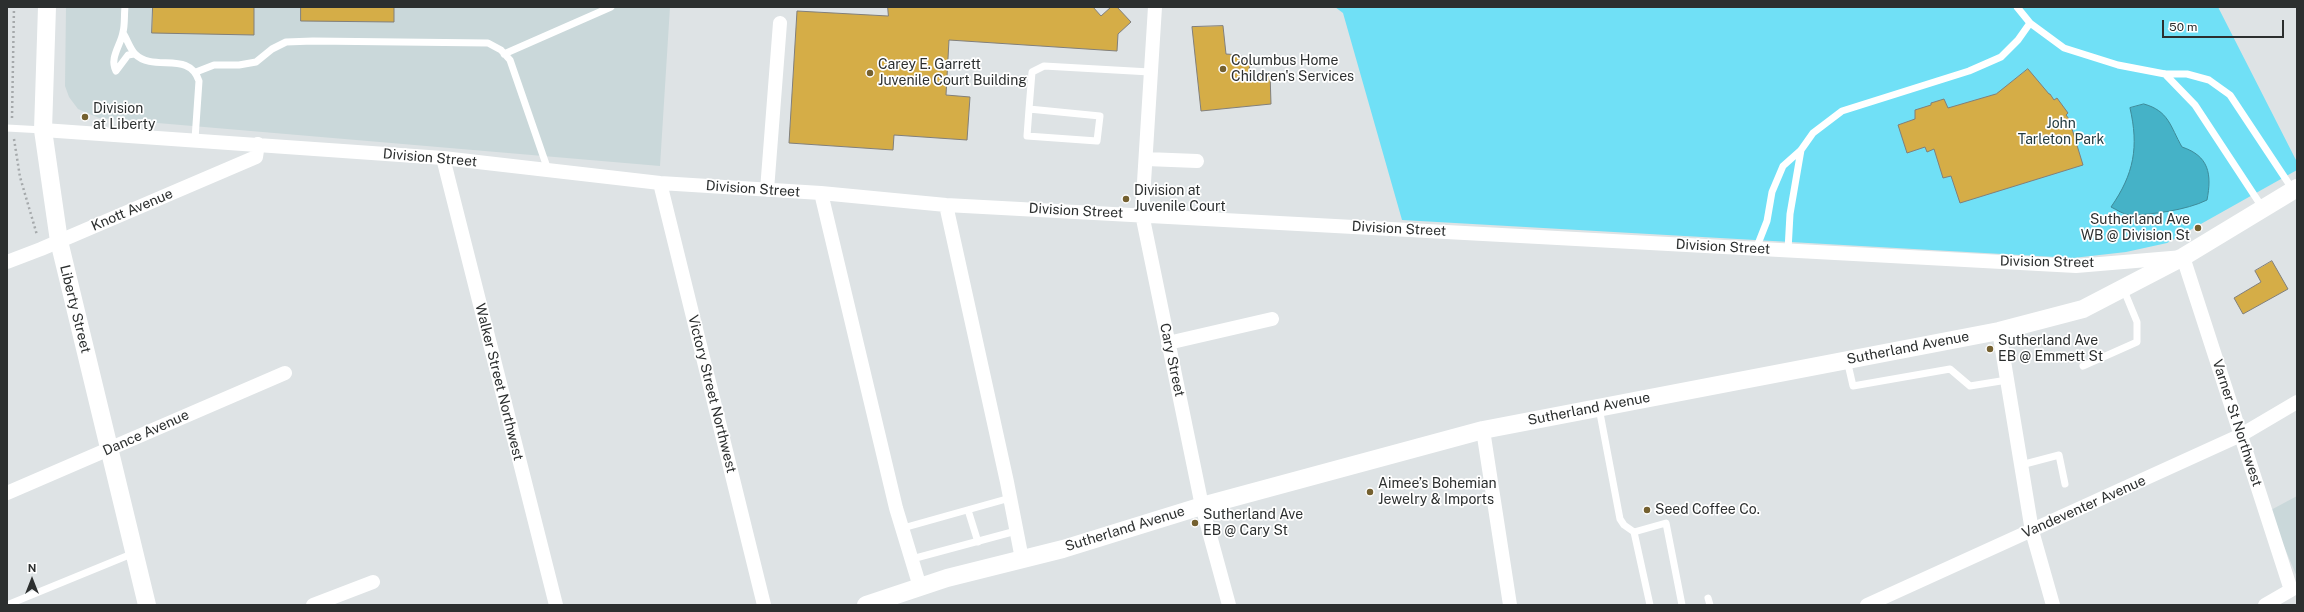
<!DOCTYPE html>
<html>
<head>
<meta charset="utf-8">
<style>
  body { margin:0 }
  #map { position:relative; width:2304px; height:612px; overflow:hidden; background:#dee3e5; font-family:"Public Sans",sans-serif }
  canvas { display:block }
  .frame { position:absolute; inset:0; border:8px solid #2c2f2f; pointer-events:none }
  .north { position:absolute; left:12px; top:560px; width:40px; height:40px; -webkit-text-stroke:3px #fff; paint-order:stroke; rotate:0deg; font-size:11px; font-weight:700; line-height:16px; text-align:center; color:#2c2f2f }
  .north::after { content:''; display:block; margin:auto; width:14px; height:18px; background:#2c2f2f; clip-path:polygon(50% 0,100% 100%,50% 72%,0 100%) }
  .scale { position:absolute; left:2162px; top:20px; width:122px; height:18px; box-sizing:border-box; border:2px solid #2c2f2f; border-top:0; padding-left:5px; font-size:12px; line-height:14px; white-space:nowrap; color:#2c2f2f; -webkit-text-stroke:3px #fff; paint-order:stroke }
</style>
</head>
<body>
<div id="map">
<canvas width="2304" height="612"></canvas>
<div class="frame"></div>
<div class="north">N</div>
<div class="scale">50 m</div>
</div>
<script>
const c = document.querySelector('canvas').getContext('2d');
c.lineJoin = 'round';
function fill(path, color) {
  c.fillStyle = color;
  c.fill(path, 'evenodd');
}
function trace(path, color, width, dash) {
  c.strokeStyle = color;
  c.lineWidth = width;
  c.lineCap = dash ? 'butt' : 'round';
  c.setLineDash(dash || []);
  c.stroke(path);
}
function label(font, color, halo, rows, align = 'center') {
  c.font = font + ' "Public Sans",sans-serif';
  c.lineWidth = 3.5;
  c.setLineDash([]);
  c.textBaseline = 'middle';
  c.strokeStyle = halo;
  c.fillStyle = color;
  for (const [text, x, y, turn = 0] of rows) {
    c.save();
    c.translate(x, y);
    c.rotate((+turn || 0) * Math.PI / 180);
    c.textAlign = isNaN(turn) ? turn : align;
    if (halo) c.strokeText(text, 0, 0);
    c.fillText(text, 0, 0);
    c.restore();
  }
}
const built = new Path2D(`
  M66,7H670L660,166L99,118L78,109L69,97L65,86Z
  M2297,496V577L2269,511Z`);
const green = new Path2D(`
  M1335,7H2218L2297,162V170L2167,243L2126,252L2073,258L1402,220L1343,13Z`);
const water = new Path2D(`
  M2144,104C2169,111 2170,126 2182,147C2209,156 2212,174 2207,200C2187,210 2151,215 2129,215C2123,214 2117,210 2111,207C2134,174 2139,147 2130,108Z`);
const building = new Path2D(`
  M153,7H254V35L152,33Z
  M301,7H394V22L301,21Z
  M888,7H1093L1101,16L1111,7H1117L1131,22L1118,34L1117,51L949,40L946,95L970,97L967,140L894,135L893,150L789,143L797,11L888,16Z
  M1223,26L1226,54L1240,55L1250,64L1248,77L1270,73L1271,104L1201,111L1192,27Z
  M2028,69L2049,94H2050L2054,100L2057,98L2068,113L2066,115L2069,119L2083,165L1960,203L1951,176L1943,178L1934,149L1927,152L1925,147L1907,153L1898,125L1915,119V110L1931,105V103L1944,99L1948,108L1996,94Z
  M2272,261L2288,289L2243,314L2234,298L2261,282L2255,271Z`);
const path = new Path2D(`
  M12,118L14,7
  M14,139L20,177L37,235`);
const service = new Path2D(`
  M125,7C124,15 125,25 123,32C121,45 109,58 116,71L128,55L134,54
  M2017,7L2030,23L2064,48L2118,65L2165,74H2187L2209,80L2230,95L2293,190
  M123,33C127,39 130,49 135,54C154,73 189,50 199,81L195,139
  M504,54L611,7
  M196,72L214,65H239L256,62L272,49L286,42L313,41L488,43L501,50L510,60L548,170
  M2165,74L2195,105L2262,207
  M1029,109L1027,136L1097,141L1100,116L1029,109L1032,72L1044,66L1150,72
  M7,128L43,130
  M1756,249L1767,221L1772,192L1783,166L1801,150L1813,133L1842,111L1969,71L2001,57L2018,40L2030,23
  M1788,250L1790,214L1801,150
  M1847,360L1853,386L1950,369L1970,386L2007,380
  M2083,366L2137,342V322L2123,288
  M1599,408L1620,519L1624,525L1634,532
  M2021,465L2059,455L2065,484
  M968,510L978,542
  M903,528L1010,498
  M912,559L1016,531
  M1708,598L1710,605
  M7,605L134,553
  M1650,605L1634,532L1666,523L1682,605`);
const minor = new Path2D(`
  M1155,7L1142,214L1202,506L1229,605
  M43,130L443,158L660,183L821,193L946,205L2076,266L2183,257L2291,590L2265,605
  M443,158L556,605
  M1146,159L1197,161
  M660,183L764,605
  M767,190L780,23
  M821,193L896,508L920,587
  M946,205L1007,482L1022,559
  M7,262L41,249L256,157L258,144
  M1999,331L2032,531L2053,605
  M1168,343L1272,319
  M1483,430L1510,605
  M7,493L285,373
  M313,605L373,582
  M1867,605L2241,435L2297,402`);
const tertiary = new Path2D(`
  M47,7L43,130L59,241L147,605
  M866,605L947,578L1063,549L1202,506L1483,430L1999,331L2083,309L2183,257L2297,188`);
const markers = [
  [1223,69,4,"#74602f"],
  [870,73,4,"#74602f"],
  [85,117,4,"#74602f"],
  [1126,199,4,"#74602f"],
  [2198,228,4,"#74602f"],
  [1990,349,4,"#74602f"],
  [1370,492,4,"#74602f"],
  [1647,510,4,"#74602f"],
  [1195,523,4,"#74602f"]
];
const poiNames = [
  ["Columbus Home",1231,61],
  ["Children's Services",1231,77],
  ["Carey E. Garrett",878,65],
  ["Juvenile Court Building",878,81],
  ["Division",93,109],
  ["at Liberty",93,125],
  ["Division at",1134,191],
  ["Juvenile Court",1134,207],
  ["Sutherland Ave",2190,220,"right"],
  ["WB @ Division St",2190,236,"right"],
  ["Sutherland Ave",1998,341],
  ["EB @ Emmett St",1998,357],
  ["Aimee’s Bohemian",1378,484],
  ["Jewelry & Imports",1378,500],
  ["Seed Coffee Co.",1655,510],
  ["Sutherland Ave",1203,515],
  ["EB @ Cary St",1203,531]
];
const parkNames = [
  ["John",2061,124],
  ["Tarleton Park",2061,140]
];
const streetNames = [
  ["Division Street",430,158,5],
  ["Division Street",753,189,4],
  ["Knott Avenue",132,210,-23],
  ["Division Street",1076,211,3],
  ["Division Street",1399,229,3],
  ["Division Street",1723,247,3],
  ["Division Street",2047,262,1],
  ["Liberty Street",75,309,76],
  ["Sutherland Avenue",1908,348,-11],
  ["Cary Street",1172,360,78],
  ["Walker Street Northwest",499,382,76],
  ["Victory Street Northwest",712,394,76],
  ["Sutherland Avenue",1589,409,-11],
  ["Varner St Northwest",2237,423,72],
  ["Dance Avenue",146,433,-24],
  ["Vandeventer Avenue",2084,507,-24],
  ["Sutherland Avenue",1125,529,-17]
];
fill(built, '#cad8da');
fill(green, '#70e0f6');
fill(water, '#45b2c7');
trace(water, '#3e8b99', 1);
fill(building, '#d5ad47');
trace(building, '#817f7b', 1);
trace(path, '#a5a9ab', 2.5, [2, 3]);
trace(service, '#fff', 7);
trace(minor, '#fff', 14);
trace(tertiary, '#fff', 18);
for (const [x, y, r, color] of markers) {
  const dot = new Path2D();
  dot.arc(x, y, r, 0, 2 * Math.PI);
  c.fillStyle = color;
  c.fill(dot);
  trace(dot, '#fff', 1.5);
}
label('14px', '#2c2f2f', '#fff', poiNames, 'left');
label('14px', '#243c41', '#fff', parkNames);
label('14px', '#2c2f2f', '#fff', streetNames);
</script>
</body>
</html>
